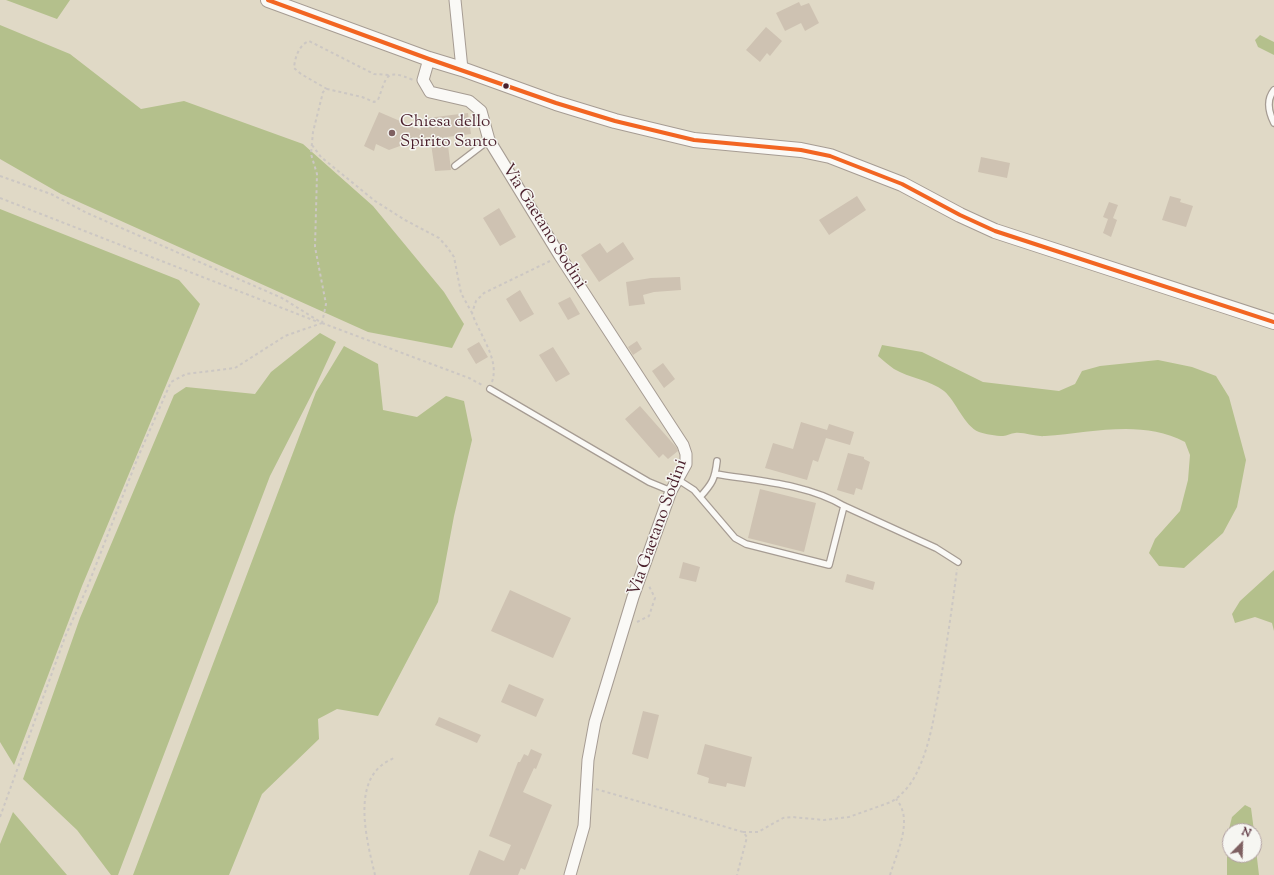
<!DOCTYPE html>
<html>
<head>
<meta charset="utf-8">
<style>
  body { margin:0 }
  #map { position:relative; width:1274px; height:875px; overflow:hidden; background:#e0d9c6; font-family:"Sorts Mill Goudy",serif }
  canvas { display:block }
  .north { position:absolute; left:1222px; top:823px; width:40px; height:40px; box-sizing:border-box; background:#f6f6f2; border:1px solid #b1a0a2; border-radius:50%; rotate:23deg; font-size:11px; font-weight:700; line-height:16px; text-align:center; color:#4a1f2b }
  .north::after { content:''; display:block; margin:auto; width:14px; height:18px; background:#7e6061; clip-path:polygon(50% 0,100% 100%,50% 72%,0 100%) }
</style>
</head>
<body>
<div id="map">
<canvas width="1274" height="875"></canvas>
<div class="north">N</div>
</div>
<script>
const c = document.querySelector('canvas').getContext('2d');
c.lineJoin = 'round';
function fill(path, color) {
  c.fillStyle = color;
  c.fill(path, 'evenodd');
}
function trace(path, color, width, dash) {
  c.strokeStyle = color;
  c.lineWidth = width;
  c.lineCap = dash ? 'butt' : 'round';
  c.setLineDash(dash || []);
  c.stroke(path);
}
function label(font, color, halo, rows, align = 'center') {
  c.font = font + ' "Sorts Mill Goudy",serif';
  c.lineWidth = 3;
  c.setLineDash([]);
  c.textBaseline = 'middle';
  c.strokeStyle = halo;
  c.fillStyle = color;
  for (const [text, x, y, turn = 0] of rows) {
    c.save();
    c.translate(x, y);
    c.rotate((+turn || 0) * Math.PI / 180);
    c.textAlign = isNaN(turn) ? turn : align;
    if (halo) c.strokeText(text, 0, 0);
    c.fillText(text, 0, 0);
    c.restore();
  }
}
const forest = new Path2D(`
  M6,0H70L57,19Z
  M0,25L70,54L141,109L184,101L303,144L373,206L444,292L464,324L452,348L368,332L61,194L0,159Z
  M1260,35L1274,42V55L1258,47L1255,40Z
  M0,209L179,280L200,304L82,586L14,765L0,742Z
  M320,333L336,342L313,392L270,476L118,875H111L77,830L23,779L80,618L174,395L186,387L255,394L271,372Z
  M882,345L922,352L983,382L1059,391L1075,384L1082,371L1100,366L1158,360L1192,367L1216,376L1229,397L1246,460L1237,507L1223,533L1184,568L1159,566L1149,553L1155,539L1180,511L1188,480L1190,455L1185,442C1141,419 1092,433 1045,436C1035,437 1025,432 1015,433C1011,433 1007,436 1003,436C996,436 985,434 979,432C964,426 956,401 944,391C930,380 909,378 894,369C888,365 883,360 878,356Z
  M344,346L378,364L383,410L417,417L446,396L464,401L472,440L454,516L438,602L378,716L337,709L318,719L319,739L262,794L229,875H133L316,392Z
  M1274,570V631L1272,623L1255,617L1235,623L1232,614L1240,601Z
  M1245,805L1251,808L1254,831H1230V855H1254V833L1259,875H1227V837L1232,817Z
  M13,812L67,875H0V844Z`);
const building = new Path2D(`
  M799,2L801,6L809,3L819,23L805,31L801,23L785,31L776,13Z
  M766,27L782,41L770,56L767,53L760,62L746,50Z
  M379,112L421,130L419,119L468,113L471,134L447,137L451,170L435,171L430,137L412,140L411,142L403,138L400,146L389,150L376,144L374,151L364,146Z
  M981,157L1010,163L1007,178L978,172Z
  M857,196L866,210L829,235L819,220Z
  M1170,196L1181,199L1180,202L1193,206L1186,227L1162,220Z
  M1109,202L1118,205L1113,218L1117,220L1111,237L1103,233L1108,219L1103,217Z
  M499,208L516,237L500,246L483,218Z
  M623,242L634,259L599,282L581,255L600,243L607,253Z
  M680,277L681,290L654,292L643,295L645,304L629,306L626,282L651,278Z
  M520,290L534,314L520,322L506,299Z
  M570,297L580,314L568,320L558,303Z
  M637,341L642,349L633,355L628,347Z
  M479,342L488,357L476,364L467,349Z
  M553,347L570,374L556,382L539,355Z
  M663,363L675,379L664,388L652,371Z
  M640,406L677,448L678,451L668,459L663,454L659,458L625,419Z
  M801,422L827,430L829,424L854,432L850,445L826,438L818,462L813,460L807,480L765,468L773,443L793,449Z
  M848,453L864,457V459L870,462L862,490L856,488L854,495L837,490Z
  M760,489L816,503L804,552L748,538Z
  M683,562L700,567L696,582L679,578Z
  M847,574L875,582L873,590L845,582Z
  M510,590L571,618L553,658L491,631Z
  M509,684L544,699L536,717L501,702Z
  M643,711L659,715L648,759L632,754Z
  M439,717L481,735L477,743L435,725Z
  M705,744L752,757L745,787L727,783L726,787L708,783L709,778L697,774Z
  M531,749L542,754L536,769L534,768L523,792L552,805L525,870L521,868L518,875H469L479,850L504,861L511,845L489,836L518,762H520L524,754L528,756Z`);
const path = new Path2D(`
  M327,89L301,74L294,68C295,57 299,45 309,41L374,74L389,75
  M312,145L321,157L375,201L405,220L439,238L447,247L454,257L461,293L472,313
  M0,176L51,194L87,213L282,298L322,323L326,304L315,247L317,174L311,154L313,132L323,92L327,89L362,97L374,102L378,100C387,76 385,68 413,80
  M0,198L318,322
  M322,323L469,378L484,386
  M492,382C500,359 479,334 472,313L476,301L484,293L550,261
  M637,622L649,616L655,598L649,586
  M596,789L743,832L747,837L737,875
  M0,817L65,637L87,588L138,457L171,382L186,374L235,368L285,336L322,323
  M743,832H758L783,818L792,817L824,820L849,817L891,802C903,795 913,782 918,770C930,745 934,716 939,690C946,649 952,609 957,569
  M375,875C368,845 352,788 382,765C385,762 391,760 395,757
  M890,875C897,852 914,819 896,799`);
const service = new Path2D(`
  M1274,90C1266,100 1269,113 1274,123
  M455,166L489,140
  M490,389L649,482L671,491
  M716,474C758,481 807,484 844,506L936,548L958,562
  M677,479L694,490L735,538L746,544L829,565L844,506
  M700,497C712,484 715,479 717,461`);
const minor = new Path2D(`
  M455,0L462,69
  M429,59L423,80L430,92L469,101L481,111L489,140L560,256L683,445L686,454V464L671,491L633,597L595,722L588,760L584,826L570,875`);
const tertiary = new Path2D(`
  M268,0L429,59L462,69L556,103L615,121L694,140L801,150L830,156L902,184L960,215L995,231L1274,322`);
const bus1 = new Path2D(`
  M268,0L429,59L556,103L615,121L694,140L801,150L830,156L902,184L960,215L995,231L1274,322`);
const markers = [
  [506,86,3.5,"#4a1f2b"],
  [392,133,4,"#7e6061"]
];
const poiNames = [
  ["Chiesa dello",400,123],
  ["Spirito Santo",400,143]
];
const streetNames = [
  ["Via Gaetano Sodini",543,227,58],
  ["Via Gaetano Sodini",659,528,-70]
];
fill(forest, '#b4c08c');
fill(building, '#cec2b2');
trace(service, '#a69c93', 8);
trace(minor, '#a69c93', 13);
trace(tertiary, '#a69c93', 16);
trace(path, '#ccc7c3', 2, [3, 3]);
trace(service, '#faf9f6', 5.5);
trace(minor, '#faf9f6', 11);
trace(tertiary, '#faf9f6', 14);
trace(bus1, '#f26522', 4);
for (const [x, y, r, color] of markers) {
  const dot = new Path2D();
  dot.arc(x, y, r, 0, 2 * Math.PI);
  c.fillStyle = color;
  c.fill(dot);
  trace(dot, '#f6f6f2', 1.5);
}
label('17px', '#4a1f2b', '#f6f6f2', poiNames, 'left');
label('17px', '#4a1f2b', '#f6f6f2', streetNames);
</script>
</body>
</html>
